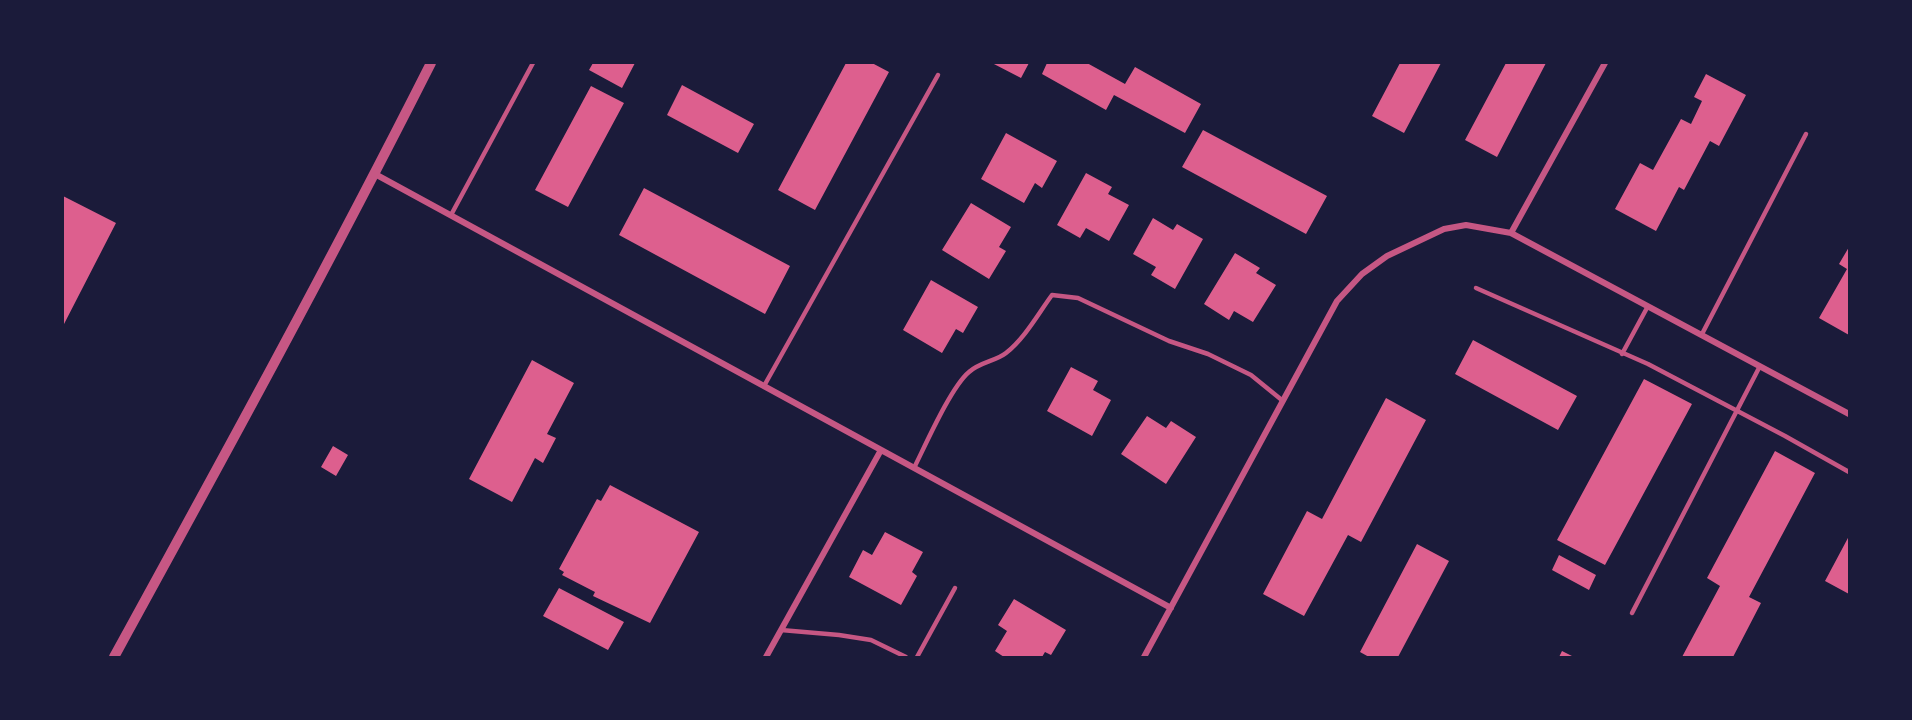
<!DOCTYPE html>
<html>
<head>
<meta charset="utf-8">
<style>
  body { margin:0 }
  #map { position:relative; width:1912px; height:720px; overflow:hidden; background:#1b1b3a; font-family:"Roboto Condensed",sans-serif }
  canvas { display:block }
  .frame { position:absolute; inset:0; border:64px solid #1b1b3a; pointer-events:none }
</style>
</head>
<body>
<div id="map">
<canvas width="1912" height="720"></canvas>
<div class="frame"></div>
</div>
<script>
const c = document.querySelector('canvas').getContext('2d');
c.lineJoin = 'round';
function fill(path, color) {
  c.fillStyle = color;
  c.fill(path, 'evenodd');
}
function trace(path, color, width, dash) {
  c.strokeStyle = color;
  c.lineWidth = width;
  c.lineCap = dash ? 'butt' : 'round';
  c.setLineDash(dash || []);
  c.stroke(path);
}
const building = new Path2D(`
  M593,63H635L622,88L589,70Z
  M846,63H872L889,72L815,210L778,190Z
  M992,63H1029L1021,78Z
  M1047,63H1087L1125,84L1135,67L1201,104L1185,133L1114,95L1106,110L1042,74Z
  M1400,63H1441L1404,133L1372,116Z
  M1506,63H1546L1497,157L1465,140Z
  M1706,74L1746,95L1719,146L1710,141L1684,190L1679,187L1656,231L1615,209L1640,163L1653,170L1681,119L1691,124L1702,101L1694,97Z
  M682,85L754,124L738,153L667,115Z
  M591,86L624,103L568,207L535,190Z
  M1203,130L1327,196L1306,234L1182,167Z
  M1006,133L1057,161L1042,188L1035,183L1024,203L981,179Z
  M1086,173L1112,187L1108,194L1129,205L1109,241L1086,228L1080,238L1057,225Z
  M644,188L790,266L765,314L619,235Z
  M63,196L116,223L63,326Z
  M971,203L1011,227L999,247L1006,251L989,279L942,250Z
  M1153,218L1173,230L1177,224L1203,239L1175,289L1151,275L1156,267L1133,254Z
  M1849,247V335L1819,318L1847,269L1839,264Z
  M1235,253L1260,268L1256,273L1276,285L1253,322L1234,311L1229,320L1204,304Z
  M931,280L978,307L963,333L956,329L942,353L903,330Z
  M1473,340L1577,396L1558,430L1455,374Z
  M532,360L574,383L547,434L556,438L543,463L535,458L512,502L469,479Z
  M1071,367L1098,381L1093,390L1111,400L1092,436L1047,411Z
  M1644,379L1692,404L1605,565L1557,540Z
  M1386,398L1426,420L1361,542L1348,535L1304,616L1263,594L1307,511L1322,519Z
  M1147,416L1166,428L1171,421L1196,437L1166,484L1121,454Z
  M333,446L348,455L336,476L321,467Z
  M1775,451L1815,473L1749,597L1761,603L1733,657H1682L1720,586L1707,578Z
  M610,485L699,532L650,623L593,596L595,592L562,575L564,572L559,569L597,499L601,501Z
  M885,532L923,552L912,572L917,576L901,605L849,577L863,550L872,555Z
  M1849,536V594L1825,581Z
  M1417,544L1449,561L1398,657H1369L1360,652Z
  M1559,555L1596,575L1589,590L1552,570Z
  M559,588L624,622L608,650L543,616Z
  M1014,599L1066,630L1051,655L1045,652L1042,657H1004L995,651L1007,631L998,625Z
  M1562,651L1574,657H1559Z`);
const service = new Path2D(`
  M451,215L533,63
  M1476,288L1648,364L1785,436L1849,472
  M1702,334L1806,134
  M1622,354L1648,306
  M764,386L938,75
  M914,468C926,444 951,387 969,372C980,362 996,361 1006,353C1025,338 1038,314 1052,295L1078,298L1169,341L1208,354L1251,375L1283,401
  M1632,613L1760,366
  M781,630L839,635L871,640L906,657
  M917,657L955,588`);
const minor = new Path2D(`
  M375,174L1171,608
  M1511,233L1605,63
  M766,657L881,450
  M1144,657L1337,301L1362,274L1387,256L1444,229L1466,225L1511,233L1849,414`);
const tertiary = new Path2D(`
  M114,657C222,460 330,263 431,63`);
fill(building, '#dd5f8e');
trace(service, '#c65784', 4.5);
trace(minor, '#c65784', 6);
trace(tertiary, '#c65784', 10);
</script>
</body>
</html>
